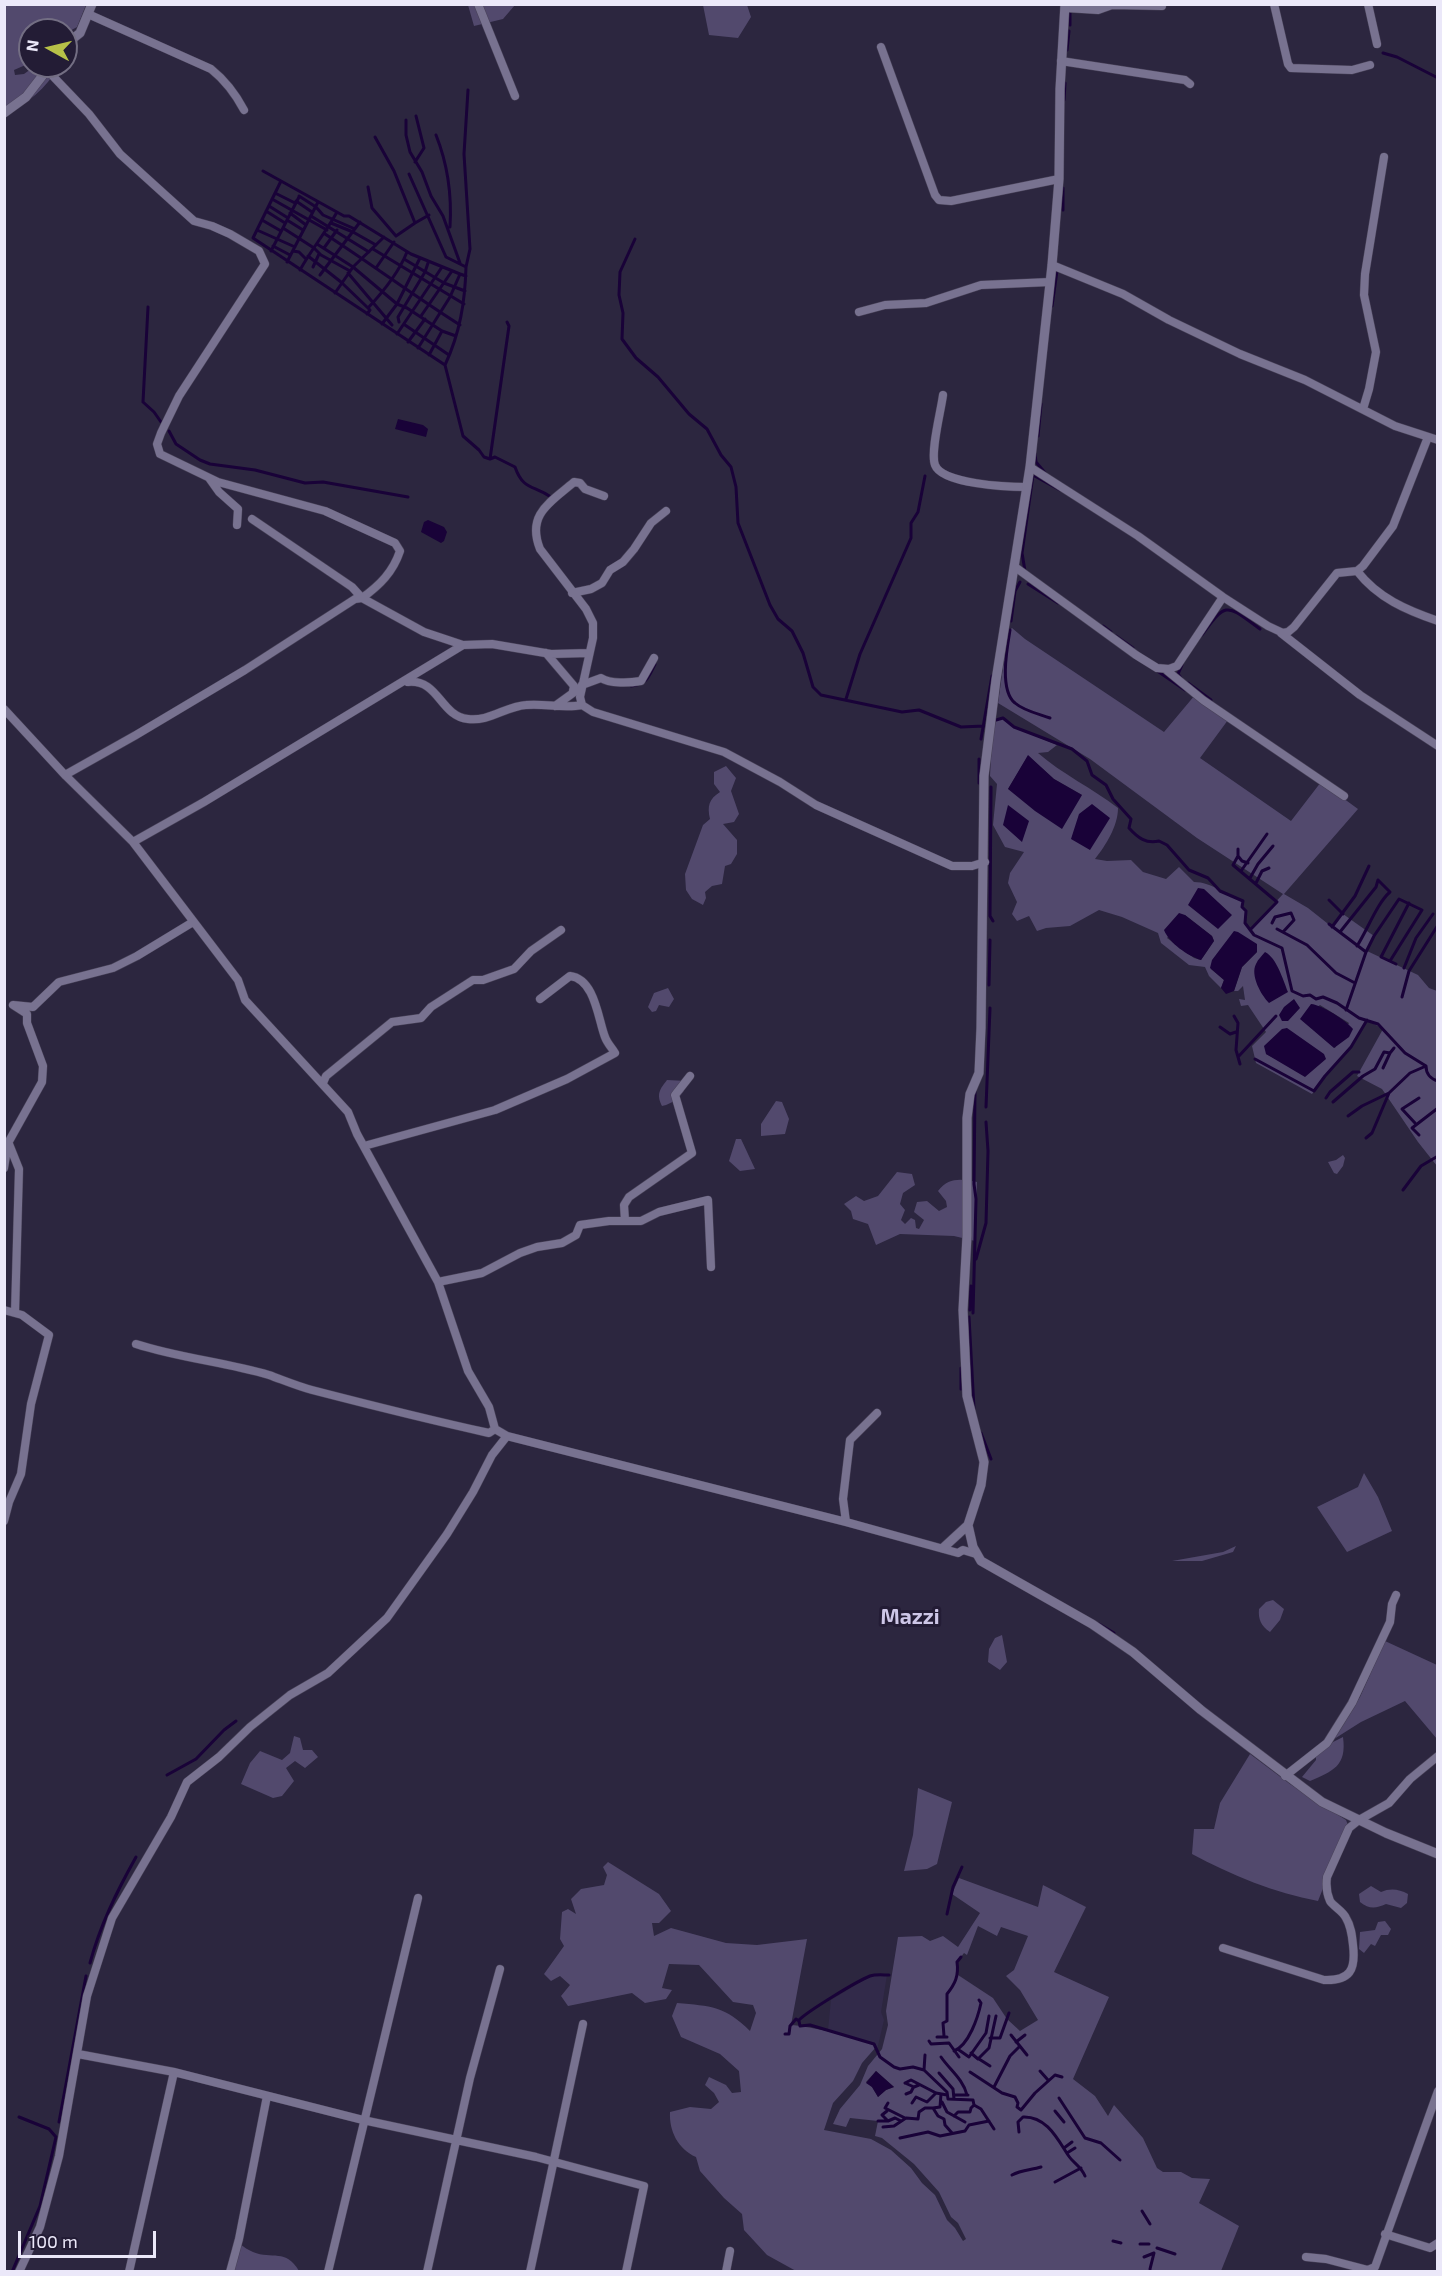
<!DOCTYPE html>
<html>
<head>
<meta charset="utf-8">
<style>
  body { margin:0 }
  #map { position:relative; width:1442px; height:2276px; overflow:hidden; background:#2c263f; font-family:"Exo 2",sans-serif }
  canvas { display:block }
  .frame { position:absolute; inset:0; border:6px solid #ebe8f9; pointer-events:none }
  .north { position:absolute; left:18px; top:18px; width:60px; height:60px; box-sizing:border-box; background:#231c35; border:2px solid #736e83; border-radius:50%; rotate:278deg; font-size:16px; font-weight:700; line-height:24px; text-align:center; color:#ebe8f9 }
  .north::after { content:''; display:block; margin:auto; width:21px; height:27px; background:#b7c148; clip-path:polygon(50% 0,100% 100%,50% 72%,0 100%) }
  .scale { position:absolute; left:18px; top:2231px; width:138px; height:27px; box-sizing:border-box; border:3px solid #ebe8f9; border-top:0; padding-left:8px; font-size:18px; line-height:21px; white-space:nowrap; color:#ebe8f9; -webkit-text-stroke:4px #231c35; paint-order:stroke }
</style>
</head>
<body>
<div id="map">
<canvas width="1442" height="2276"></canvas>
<div class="frame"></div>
<div class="north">N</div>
<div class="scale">100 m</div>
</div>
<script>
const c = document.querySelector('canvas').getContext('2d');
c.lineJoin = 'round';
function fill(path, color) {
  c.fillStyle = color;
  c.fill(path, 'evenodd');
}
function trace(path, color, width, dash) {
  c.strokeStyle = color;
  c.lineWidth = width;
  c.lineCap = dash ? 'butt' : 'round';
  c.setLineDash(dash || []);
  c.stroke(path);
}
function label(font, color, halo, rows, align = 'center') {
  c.font = font + ' "Exo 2",sans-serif';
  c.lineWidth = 6;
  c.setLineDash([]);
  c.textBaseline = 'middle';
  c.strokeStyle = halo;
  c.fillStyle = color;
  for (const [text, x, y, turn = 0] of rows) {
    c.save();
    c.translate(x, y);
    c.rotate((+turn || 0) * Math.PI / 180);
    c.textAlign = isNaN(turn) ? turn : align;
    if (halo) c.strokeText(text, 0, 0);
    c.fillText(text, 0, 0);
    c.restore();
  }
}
const built = new Path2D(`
  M872,1975H887L881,2012L884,2020L877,2050L874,2044L828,2030L831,2000Z`);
const green = new Path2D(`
  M4,5H86L77,27L66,33V30H30V63L14,70L15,75L24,74L35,66H59C46,89 27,104 4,115Z
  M468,5H515L503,19L474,26Z
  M703,5H747L751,17L738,38L709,35Z
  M1012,628L1025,639L1164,732L1195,695L1228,720L1200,758L1291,821L1321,782L1358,809L1284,894L1308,908L1332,927L1343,914L1374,936L1367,951L1418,975L1429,988L1437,991V1166L1418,1142L1382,1089L1357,1076L1383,1029L1367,1020L1351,1047L1325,1076L1312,1094L1256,1063L1252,1046L1266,1032L1248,1005L1241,1006L1239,999L1245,1000L1243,986L1238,991H1234L1242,967L1257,952L1211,969L1224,980L1221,988L1209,976L1205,967L1189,965L1161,943L1158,933L1122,917L1099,910L1070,926L1046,928L1037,931L1029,916L1017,921L1012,914L1017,902L1008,883L1010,873L1024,852L1005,847L993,825L997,784L990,776L992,739L996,720L1003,718L1014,727L1057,745L1048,752L1038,753C1062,774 1092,788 1118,808C1118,826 1106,845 1095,859L1107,861L1131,860L1143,872L1166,879L1179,867L1194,882C1212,882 1226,895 1243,901L1242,907L1246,911L1245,923L1250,930L1283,894L1197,838L1090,759L998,703L1008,632ZM1028,756L1054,779L1082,795L1008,789ZM1185,915L1212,936L1214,941L1201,960L1194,958L1167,938ZM1320,1005L1349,1023L1335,1048L1301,1019ZM1287,1028L1282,1062L1266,1054Z
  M726,766L736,778L731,791L739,814L734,822L723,824L737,840V854L731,864L725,866L722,884L712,886L705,892L706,898L703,905L692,899L686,890L685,874L703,825L710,819C707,806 709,799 720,792L714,784V772Z
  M668,988L674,999L669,1007L659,1005L656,1011L652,1012L648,1007L654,993Z
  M667,1080L687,1081C686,1094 673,1104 662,1106C656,1094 660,1089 667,1080Z
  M776,1101L782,1102L789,1119L785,1134L761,1136V1124Z
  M736,1139H741L755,1169L740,1171L729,1161Z
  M1343,1155L1345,1158L1343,1166L1337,1174L1334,1173L1328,1162L1336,1160Z
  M897,1172L912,1174L915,1185L903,1193L900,1204L905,1210L901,1220L905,1224L911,1218L915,1220L916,1228L919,1229L924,1220L914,1212L917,1202L927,1201L939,1211L947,1207L946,1201L938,1191C949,1177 961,1179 977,1182L975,1241L954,1236L900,1234L876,1245L868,1224L853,1219L851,1211L844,1204L856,1196L864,1201L878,1196Z
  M1364,1473L1378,1497L1392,1531L1347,1552L1317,1507L1358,1487Z
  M1236,1546L1233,1552L1202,1561H1172L1223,1552Z
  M1273,1600L1284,1609L1280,1620L1270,1632C1261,1626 1258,1619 1259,1609L1266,1602Z
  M1002,1635L1007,1662L1000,1670L988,1662L989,1649L995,1638Z
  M1385,1641L1437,1665V1739L1405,1701L1361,1722L1331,1741L1360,1697Z
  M294,1736L300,1738L303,1750H312L318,1757L305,1768L295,1761L286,1768L294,1781L282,1796L273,1798L241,1784L250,1763L260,1751L282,1760L290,1753Z
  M1343,1737C1347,1766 1333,1771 1310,1781L1302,1777L1316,1760V1755L1329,1744Z
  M1250,1754L1290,1784L1346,1820L1348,1825L1318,1901C1275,1893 1231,1875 1192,1854L1194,1829H1214L1220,1803Z
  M918,1788L952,1802L937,1864L927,1869L904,1871L913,1835Z
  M608,1862L659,1894L671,1911L659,1923H652L654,1936L671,1928L726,1943L757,1945L807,1939L791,2025C806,2026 868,2038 876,2047L862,2063L853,2081L833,2103L824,2130L871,2139L891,2150L911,2168L922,2183L935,2195L947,2220L955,2228L963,2241L966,2239L958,2223L951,2217L939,2192L914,2164L882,2138L875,2136L878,2121L850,2118L846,2127L833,2124L840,2109L860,2085L868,2066L882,2049L888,2025L886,2011L898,1937L922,1936L930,1941L943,1936L958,1947L980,1913L952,1894L959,1878L1038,1907L1043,1885L1086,1907L1054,1972L1109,1997L1073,2079L1095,2096L1108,2116L1114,2105L1143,2138L1157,2168L1163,2172H1181L1192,2178L1210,2179L1199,2203L1239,2226L1221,2271H796L767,2255L744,2230L742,2214L724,2198L700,2171L696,2157C678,2149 669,2131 670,2112L690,2107L711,2109L719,2102L714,2093L705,2085L709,2077L726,2085L732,2093L741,2092L739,2071L720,2054L681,2037L672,2016L677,2003C711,2006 725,2006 750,2031L756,2013L753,2005L733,2002L699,1965L669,1964L662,1988L672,1990L666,1999L645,2003L632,1993L568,2006L561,1996L570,1985L560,1976L551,1981L544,1974L564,1946L560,1939L562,1912L568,1909L576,1914L571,1899L581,1889L604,1885L607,1875L603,1867ZM978,1926L997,1936L1001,1927L1028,1936L1014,1970L1006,1976L1020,1990L1038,2020L1020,2031L1007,2019L993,1998L958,1975L957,1962L964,1953L967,1955ZM876,2071L894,2087L886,2090L878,2097L872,2087L866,2082Z
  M1371,1886L1381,1892C1390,1888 1399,1889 1408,1894L1407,1903L1401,1908L1386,1904C1375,1909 1369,1909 1360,1902L1359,1894Z
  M1385,1921L1391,1929L1388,1935H1381L1375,1946L1371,1944L1364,1953L1359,1949L1360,1932L1375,1930L1378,1922Z
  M240,2244C244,2247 248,2250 253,2252C272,2260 286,2248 299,2271L233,2272Z`);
const water = new Path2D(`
  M398,419L423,425L428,429L426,437L395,429Z
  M428,520L444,527L447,532L444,541L441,543L421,532L424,522Z
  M1028,755L1054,779L1082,795L1062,829L1035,811L1008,789Z
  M1092,804L1110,818L1090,850L1071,839L1079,814Z
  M1008,805L1029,821L1022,842L1003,825Z
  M1198,888L1204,889L1232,915L1218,929L1188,905Z
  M1179,913L1185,915L1212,936L1214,941L1201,960C1188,956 1169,943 1164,930Z
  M1234,931L1238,932L1257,944V952L1242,967L1234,991L1226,994L1221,988L1224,980L1210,968L1212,960Z
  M1265,952C1277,958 1283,980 1288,992L1269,1003C1261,995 1250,975 1256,964C1258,959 1262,956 1265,952Z
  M1294,999L1300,1008L1288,1021H1282L1279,1015L1284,1007Z
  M1311,1004C1322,1005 1346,1020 1353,1029L1349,1037L1334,1048L1300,1019Z
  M1287,1028L1324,1054L1326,1059L1305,1077L1266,1054L1264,1046L1282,1029Z
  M876,2071L894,2087L886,2090L878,2097L872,2087L866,2083Z`);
const stream = new Path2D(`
  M1070,25V12
  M1067,50L1069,31
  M1383,53L1397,57L1438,78
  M1064,100L1065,83
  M406,120V135L410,152L422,172L431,196L443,216L460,263
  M436,135C448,165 452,194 450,227
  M375,137L394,171L415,223L429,215
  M415,162L424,148L416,116
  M263,171L344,216H349L411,254L460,274
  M409,174L446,257L466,267C465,302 460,333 445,365
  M281,181L253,238L445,365L463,436L479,450L484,457L490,459L495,457L515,467C523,490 533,485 551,497
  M368,187L372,208L396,236L415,223
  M1063,188V210
  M275,193L295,203
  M299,196L316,207L323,215L355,229
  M272,199L327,230
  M296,201L312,212
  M269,206L288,218
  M266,211L285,223
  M290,213L306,225
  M311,216L369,252
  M262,220L281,231
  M287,220L303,230
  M331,223L353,232L376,245
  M283,228L314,248L321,255L350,271
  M257,230L295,247
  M325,234C370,263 414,296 460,325
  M635,239L620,272L619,295L623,313L622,339L636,358L658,377L689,414L707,429L721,455L731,467L736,487L738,523L770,605L778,619L792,631L803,653L813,687L821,695L902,712L919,710L961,727L984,726
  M317,244L353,267L397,304L407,308L442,331L456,336
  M273,246L290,255
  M324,248L337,230
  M373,249L464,304
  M271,251L299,197
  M293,251L299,252L306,259
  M308,256L341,282L368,308
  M404,259L444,283L465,291
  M287,262L318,202
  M313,267L319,254
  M466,267L470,249L464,154L468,90
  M376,268L394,242
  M300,270C311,250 326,232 337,212
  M348,273L392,325
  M320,275L360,222
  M335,293L353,267L384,237
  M1052,306L1057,271
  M148,307L143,402L154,412L161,422
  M367,314L370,310L368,308C383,292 399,272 407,252
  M421,316L452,271
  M399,322L398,317L425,272L428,263
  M382,324L397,304L420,258
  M405,325L449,355
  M397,334L442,267
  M408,342L425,319
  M418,348L450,297L460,274L466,276
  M429,355L442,331
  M169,431L176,444L200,460L210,464L255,470L305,483L323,482L408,497
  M1038,436L1041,404
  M1035,454L1036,462L1046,474
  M490,459L509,326L507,322
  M1025,571L1022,553L1033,475L1060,490
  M1028,584L1058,603
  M1011,621L1015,591L1020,582
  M1103,626L1111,632
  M1010,630C1007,648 999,690 1015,703C1024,711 1039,714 1050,718
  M1202,635C1227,600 1227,605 1260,629
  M1116,636L1133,648
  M1156,670L1185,690
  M1181,678L1178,674L1182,665
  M1188,683L1211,700
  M631,686C646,685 649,677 655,664
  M846,699L860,654L911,538V523L918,512L925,476
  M996,720L1003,718L1014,727L1072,749L1087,761L1092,775L1106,785L1113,799L1131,819L1129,828C1138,838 1146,844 1159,841L1167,845L1189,870L1208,878L1220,891L1243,901L1242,907L1246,911L1245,923L1254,935L1282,948L1292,991L1303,996L1310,995L1316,999L1323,997L1337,1003L1359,1018L1378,1024L1405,1053L1426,1066C1426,1073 1430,1079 1438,1081
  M981,739L992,676
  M979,759V783
  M991,787L990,916L993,921
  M1238,849V856L1233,865L1277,902L1250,930
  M1238,856L1242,861L1248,863
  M1241,871L1267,834
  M1250,878L1258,864L1273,846
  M1256,883L1262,871L1269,868
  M1329,900L1343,914
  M1272,923L1275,917L1291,913L1294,920L1283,932
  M1329,924L1366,952L1346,1010
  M1332,927L1355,896L1369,866
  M1277,929L1307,945L1336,973L1355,983
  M1340,932L1376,887L1378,880L1390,892C1377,903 1367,931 1357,946
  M1366,952L1374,936L1399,899L1422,910L1390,961
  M1396,964L1381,957L1409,903
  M1404,968L1416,938L1433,914
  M989,985L990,940
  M1402,997L1409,971L1438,925
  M1234,1016L1238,1023L1236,1050L1240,1064
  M1220,1027L1230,1034L1236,1032
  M1238,1057L1276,1016
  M1255,1059L1314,1091L1325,1076L1351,1047L1367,1020
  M1383,1068L1390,1053
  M1326,1098L1330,1092L1353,1072H1359
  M1333,1102L1363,1076L1375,1069L1384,1052L1390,1053L1394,1048
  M986,1107L990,1008
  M1348,1116L1362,1106L1389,1093L1410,1073L1426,1066
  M1415,1123L1402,1109L1419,1098
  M1419,1135L1412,1128L1438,1108
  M1366,1138L1372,1133L1389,1093
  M1403,1190L1421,1166L1438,1156
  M976,1259L986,1223L988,1151L986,1122
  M970,1310L971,1286
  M973,1313L976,1199L974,1184L975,1090
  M969,1317L974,1409
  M961,1368V1389
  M981,1433L991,1459
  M1099,1624L1114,1633
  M167,1775L196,1759L224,1730L236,1721
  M947,1914L953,1887L962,1867
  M90,1963C100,1925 117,1891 136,1857
  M799,2020C808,2011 857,1981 870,1976C876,1974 883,1975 889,1975
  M785,2034H789L790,2026L796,2019L799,2021L800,2026L810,2025L874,2044L880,2057L894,2067L900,2069L913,2067L924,2070L947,2092L948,2099L973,2100L974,2105L981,2109L994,2129
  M1011,2035L1027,2055
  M944,2036L943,2023L947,2021V1994C955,1984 959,1976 957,1962L961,1957
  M937,2037H947
  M990,2038H1000L1009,2013
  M929,2041L931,2044L949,2043L959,2057
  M1016,2042L1025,2035
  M959,2050L969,2057L986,2033L989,2016
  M954,2051C969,2045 978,2017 981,2003L979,2000
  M971,2053L978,2059L989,2048L996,2016
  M941,2057C950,2070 963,2079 967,2095
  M979,2059L990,2066
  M924,2070L925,2055
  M1040,2071L1048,2080
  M970,2072L1002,2093L1015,2097L1018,2103L1017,2107L1021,2110L1035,2093L1055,2075L1062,2077
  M939,2073L953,2089L954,2099
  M905,2083L911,2080L936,2093L947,2095
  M905,2083L914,2087L919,2085
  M994,2087L1010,2056L1019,2047
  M906,2094L911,2092L913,2088
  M955,2095H968
  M1059,2098L1085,2138L1101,2143L1120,2160
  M942,2102L947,2112L965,2122
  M888,2103L885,2108L905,2118
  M912,2103L916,2097L927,2102L936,2093
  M933,2108L940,2107L941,2094
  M887,2111L882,2115L888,2121
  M1055,2111L1064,2122
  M954,2116L958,2112H970L971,2108L974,2105
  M878,2121H888L895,2118L901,2121
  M59,2122L86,1976
  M883,2127L894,2126L906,2118L918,2119L919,2112L925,2108H933L938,2116L944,2119L945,2125L952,2133
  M1019,2132L1018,2122L1023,2117C1046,2116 1057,2138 1068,2155C1073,2163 1081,2166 1085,2176
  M900,2138L928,2132L940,2136L965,2131L969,2125L989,2121
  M1064,2148L1072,2142
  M1067,2153L1075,2148
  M1012,2175C1021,2170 1031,2170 1041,2167
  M1055,2182L1081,2168
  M1142,2211L1150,2224
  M1113,2241L1121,2243
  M1140,2244H1149
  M1157,2248L1175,2254
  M1144,2257L1154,2253L1150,2269
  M12,2272L40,2206L56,2137L49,2129L19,2117
  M1151,2272V2271`);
const minor = new Path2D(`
  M478,4L515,96
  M1274,4L1288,64L1291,68L1352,70L1370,65
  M1368,4L1377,44
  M1066,8L1098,10L1112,5L1162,6
  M88,14L211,69C226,81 235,93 244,110
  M881,47L935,195L939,200L951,201L1059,179
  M1061,61L1185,80L1190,84
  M47,70L89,114L120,154L194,221L212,226L230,234L259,251L265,264L179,396L161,433L157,444L160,454L218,482L325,511L395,543L400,551C393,572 380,585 362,598L352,587L252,519
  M1052,265L1123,294L1169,320L1240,354L1305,380L1395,426L1438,440
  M859,312L885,305L926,303L981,285L1050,282
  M943,395C941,411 930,452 935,465C942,484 1007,487 1027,487
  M1363,409L1369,389L1376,352L1364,295L1365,274L1384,157
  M1030,467L1138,536L1223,597L1268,626L1283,633L1288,632L1294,627L1337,573L1357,571L1363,566L1393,526L1428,437
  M209,478L219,492L238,509L237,525
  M604,496L585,489L580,483L574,482C551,502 526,514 540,549L586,609L593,623V638L580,697L582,705L593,712L724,752L780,782L816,805L952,866H972L985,862
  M1015,567L1136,655L1157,668L1169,669L1177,666L1223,597
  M1357,571C1378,598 1406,610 1438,621
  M572,593L591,589L602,583L610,570L623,562L634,549L651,523L666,511
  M1281,633L1360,695L1438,746
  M546,653L574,686L573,691
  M1165,669L1203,700L1344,796
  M408,682C439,679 440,716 468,719C488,722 507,706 526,705C545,703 563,709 582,705
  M582,685L601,678C610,684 630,683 641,681L654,658
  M555,706L573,693L576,688
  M4,709L65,775L133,842L238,980L245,1000L348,1112L357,1134L438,1282L468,1371L489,1407L495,1429L507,1436L846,1522L958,1553L963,1550L976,1554
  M65,775L136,735L245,670L355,599L362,598L424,632L463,645
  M133,842L204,802L463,645L492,644L551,654L589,653
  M323,1083L326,1076L392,1022L421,1018L431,1007L473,980H483L514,969L531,951L561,930
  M9,1144L19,1169L15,1313
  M364,1146L495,1110L567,1079L615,1053C612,1048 607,1043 605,1037C598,1019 595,979 570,976L540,999
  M4,1168L8,1143L42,1082L43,1066L27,1023V1014L13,1005L33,1007L59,982L113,968L137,956L193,922
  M625,1221L624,1205L629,1197L692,1153L675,1095L690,1076
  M438,1282L482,1273L520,1253L537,1247L562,1243L576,1235L580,1225L609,1221H641L659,1212L708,1200L711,1267
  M4,1310L22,1315L49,1335L31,1404L21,1474L9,1502L4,1521
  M136,1344C179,1358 225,1362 269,1375C283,1380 297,1386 312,1390C370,1405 430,1420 489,1433L495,1429
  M846,1522L843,1499L850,1440L877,1413
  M1285,1776L1327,1743L1352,1703L1390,1622L1392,1604L1396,1595
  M1223,1948L1324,1980C1350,1981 1356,1970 1353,1945C1352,1935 1351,1926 1346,1918C1343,1911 1334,1907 1330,1901C1327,1894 1326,1884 1327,1877L1349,1828L1359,1820L1389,1803L1410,1779L1438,1756
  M78,2054L174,2072L363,2120L536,2157L644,2186L626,2272
  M1385,2234L1430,2248L1438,2243
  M1306,2257L1326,2259L1368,2270L1375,2267L1438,2091
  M19,2272L40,2227L59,2156L87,1996L112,1918L171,1817L187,1782L219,1757L250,1727L290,1695L328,1673L387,1618L447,1534L473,1492L492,1455L507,1436
  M129,2272L174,2072
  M230,2272L239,2239L267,2096
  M328,2272L418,1898
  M427,2272L470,2078L500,1969
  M530,2272L583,2024
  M726,2272L730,2251`);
const tertiary = new Path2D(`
  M1065,4L1060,89L1059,179L1052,265L1030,467L996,680L984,776L981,1028L979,1073L970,1094L967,1118V1236L963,1310L967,1396L984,1462L981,1485L968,1525L973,1547L981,1561L1092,1624L1133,1652L1201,1710L1322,1802L1386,1833L1438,1854
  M66,44L80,33L92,4
  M4,113L26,97L50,66
  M943,1548L968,1525`);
const quarterNames = [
  ["Mazzi",910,1617]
];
fill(built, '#322a4a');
fill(green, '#52496d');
fill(water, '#190238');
trace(stream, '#190238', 3);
trace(minor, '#484258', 9);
trace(tertiary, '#484258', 10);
trace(minor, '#787290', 8);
trace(tertiary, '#787290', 9);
label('bold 21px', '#cdc6e7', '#231c35', quarterNames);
</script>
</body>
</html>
